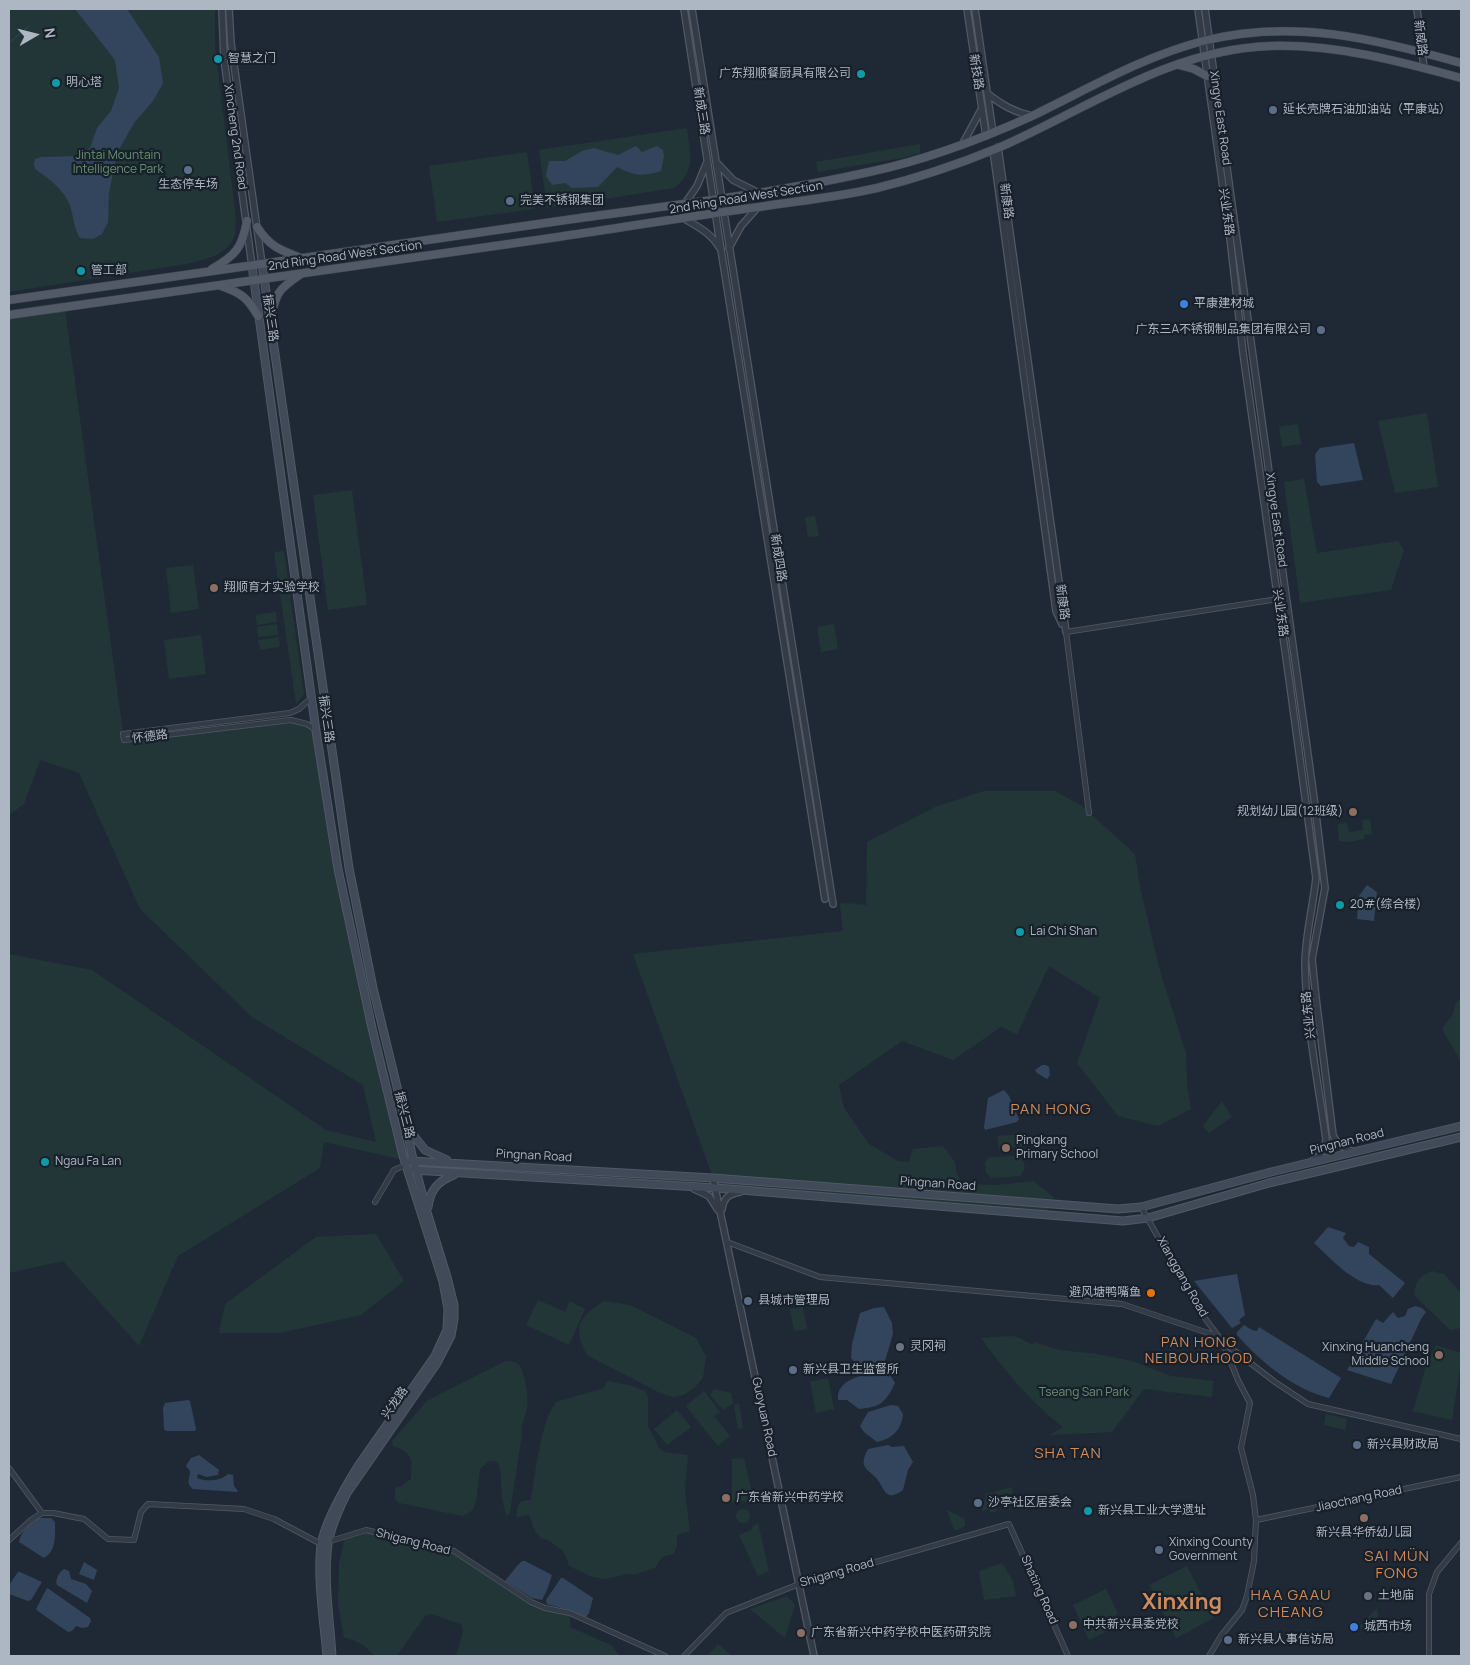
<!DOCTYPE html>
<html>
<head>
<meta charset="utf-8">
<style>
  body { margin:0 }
  #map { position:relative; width:1470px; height:1665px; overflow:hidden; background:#1f2935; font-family:Manrope,sans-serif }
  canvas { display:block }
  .frame { position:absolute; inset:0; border:10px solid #adb6c3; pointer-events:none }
  .north { position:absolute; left:10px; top:10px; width:50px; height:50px; -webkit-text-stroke:4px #18202a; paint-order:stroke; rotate:82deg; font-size:14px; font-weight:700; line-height:20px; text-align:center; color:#adb6c3 }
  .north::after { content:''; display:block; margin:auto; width:18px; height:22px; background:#adb6c3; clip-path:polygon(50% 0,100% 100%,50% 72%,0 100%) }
</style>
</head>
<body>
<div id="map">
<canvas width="1470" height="1665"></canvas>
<div class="frame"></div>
<div class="north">N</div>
</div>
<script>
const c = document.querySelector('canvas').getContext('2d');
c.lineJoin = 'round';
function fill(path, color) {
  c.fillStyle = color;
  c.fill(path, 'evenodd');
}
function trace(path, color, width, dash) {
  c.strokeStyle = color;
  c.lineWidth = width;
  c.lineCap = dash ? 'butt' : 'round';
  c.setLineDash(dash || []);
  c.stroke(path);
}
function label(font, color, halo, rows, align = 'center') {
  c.font = font + ' Manrope,"Noto Sans SC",sans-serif';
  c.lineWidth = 4.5;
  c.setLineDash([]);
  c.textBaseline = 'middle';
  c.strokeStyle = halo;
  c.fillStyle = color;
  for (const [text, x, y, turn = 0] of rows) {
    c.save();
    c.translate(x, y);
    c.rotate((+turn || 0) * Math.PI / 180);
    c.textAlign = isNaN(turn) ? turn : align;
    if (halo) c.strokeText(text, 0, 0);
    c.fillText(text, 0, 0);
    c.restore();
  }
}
const green = new Path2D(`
  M9,9H215V46L236,218C235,223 236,229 235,234C230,255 203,260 186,264L9,292Z
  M687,128C690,155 697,170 674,188L547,208L539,150Z
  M920,144V153L903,158L818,172L816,162Z
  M527,152L535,209L437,222L429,166Z
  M64,302L124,740L291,720L312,727L341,879L404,1160L324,1142L320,1168L178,1256L139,1346L63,1261L9,1273V954L92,970L326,1130L376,1142L363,1085L252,1017L140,909L79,773L40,760L24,804L9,815V310Z
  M1427,413L1438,487L1395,493L1378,421Z
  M1298,424L1301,444L1282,447L1279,427Z
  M1304,479L1317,553L1398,541L1404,550L1391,590L1300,603L1284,482Z
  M352,490L367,605L328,610L313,495Z
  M815,516L819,536L808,537L805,517Z
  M284,551L304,694L296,704L274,552Z
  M193,565L199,609L171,613L166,568Z
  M276,612L277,622L257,625L255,615Z
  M277,624L278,635L258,637L257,627Z
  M834,624L838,649L821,652L817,627Z
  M201,635L206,674L169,679L164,640Z
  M279,637L280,647L260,650L258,640Z
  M984,791H1055L1082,806L1135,854L1140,887L1160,971L1186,1053L1187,1085L1191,1109L1158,1126L1118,1116L1077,1063L1100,998L1049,966L1017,1034L1001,1027L953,1060L902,1041L839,1085L844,1108L869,1144L898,1161L909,1162L913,1149L943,1146L955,1162L957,1174L963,1184L996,1185L1033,1181L1054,1197L1046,1214L716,1188L713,1178L633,954L843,931L840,904L845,903L866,905L867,842L935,807Z
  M1370,819L1372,834L1364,835V839L1349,842L1339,841L1338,824L1347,823L1349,832L1363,830L1362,820Z
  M1461,997V1062L1442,1029L1453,1014L1456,1003Z
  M1222,1101L1232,1117L1209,1133L1203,1126Z
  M1025,1134L1026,1146L999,1149L997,1136Z
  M1017,1156C1026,1160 1027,1169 1020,1176L992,1178L986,1173L985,1163L989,1157Z
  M376,1234L404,1281L361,1315L280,1333H219L225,1304L316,1237Z
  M1432,1271L1444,1274L1461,1293V1328L1450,1330L1414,1295C1415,1282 1420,1275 1432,1271Z
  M538,1300L565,1312L570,1301L585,1309L569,1345L526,1325Z
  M604,1301L630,1305L696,1338L706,1356L703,1378L694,1388L683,1395L673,1397L660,1393L587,1355C572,1327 579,1317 604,1301Z
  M803,1307L807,1329L794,1331L790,1309Z
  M1015,1336L1033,1345L1035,1342L1059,1350L1097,1354L1132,1361L1171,1376L1213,1381L1212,1397L1144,1389L1112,1432L1050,1435L1063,1427C1031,1403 1005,1371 981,1338Z
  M1436,1345L1461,1353V1363L1452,1420L1413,1411L1425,1370Z
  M505,1361C509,1361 515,1361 519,1365C525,1372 529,1399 527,1407C526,1418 520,1421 522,1434L510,1512L507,1516C499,1499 503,1481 499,1464L494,1461L488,1462L480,1469L476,1501L473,1510L463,1516L399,1503L395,1499V1488L401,1486L411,1479C413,1460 413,1453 393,1446L392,1441L427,1401Z
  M828,1378L834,1409L816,1413L810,1382Z
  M608,1381L632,1386L645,1391L648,1397V1426L659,1448L664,1452L688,1455L685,1492L690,1531L677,1535V1547L673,1554L662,1557L655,1568L636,1574H628L605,1579L592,1577L569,1566L566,1556L562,1550L548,1540L541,1538L535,1531L529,1515L516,1517L518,1505L522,1501L531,1500C535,1475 541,1421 556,1402L604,1388L605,1385Z
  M714,1389L731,1393L733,1403L723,1410L710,1395Z
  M704,1391L720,1412L714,1416L730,1436L718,1446L686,1406Z
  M739,1404L743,1428L738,1429L734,1405Z
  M677,1410L691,1427L667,1445L654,1429Z
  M1326,1414L1347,1419L1345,1430L1324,1425Z
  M744,1458L754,1502L749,1504L744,1501L732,1503V1459Z
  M1012,1487L1013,1493L995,1498L993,1492Z
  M992,1492L997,1511L991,1513L989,1509L982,1511L986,1494Z
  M736 1516a7 7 0 1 1 14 0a7 7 0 1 1-14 0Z
  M946,1509L965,1519V1526L955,1531Z
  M758,1523L769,1571L758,1576L739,1535L751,1530L753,1526Z
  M366,1530L454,1551L531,1602L570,1613V1627L611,1645L620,1656H456L463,1632L462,1625L432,1614L425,1616L397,1656H375L362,1644L344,1637L338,1605L339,1564L345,1537Z
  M1002,1563L1013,1581L1016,1596L984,1600L979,1571Z
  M1187,1566L1214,1618L1176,1638L1149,1585Z
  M1106,1589L1118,1614L1107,1620L1112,1629L1089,1640L1073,1605Z
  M787,1596L795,1605L785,1638L750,1609Z
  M1377,1608L1378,1616L1376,1628L1369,1622L1362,1629L1359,1627Z
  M718,1644L732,1656H707Z`);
const water = new Path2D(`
  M75,9H127L159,57L163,83L153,101L134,123L117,153L109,193L108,222L102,234L93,239L80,238C73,227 74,215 69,203C62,188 48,178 35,169L34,164L35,159L41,157L78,156L90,148L97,128L111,111L119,88L115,60Z
  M636,146L642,152L657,146L663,150L664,156L661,171C642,177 635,176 617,167L598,187L572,188L565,183L552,185L546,176L549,161H565L582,151L594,148L618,155Z
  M1354,443L1363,480L1321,486L1317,482L1315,454L1320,448Z
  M1367,885L1377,892L1374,921L1357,919L1359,896Z
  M1042,1065H1046L1049,1067L1050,1075L1047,1079L1037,1073L1035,1070Z
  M1004,1090L1009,1096L1019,1119L1017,1122L985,1130L984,1127L988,1098Z
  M1328,1227L1346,1233L1343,1238L1349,1246L1354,1247L1358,1242L1369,1247V1254L1405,1283L1393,1298L1379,1285C1357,1288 1330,1258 1314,1243Z
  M1237,1274L1245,1315L1239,1320L1241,1323L1232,1328L1194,1281Z
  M1415,1306L1422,1308L1426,1312L1421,1319L1391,1384L1347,1370L1376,1319L1383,1323L1393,1312L1398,1318L1405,1316L1408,1309Z
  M884,1307L892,1323L893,1334L884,1364L878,1368L861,1370L851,1358L852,1344L860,1313L874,1308Z
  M1244,1325L1252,1330L1257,1331L1259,1327L1341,1378L1329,1398C1293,1389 1261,1362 1237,1335V1332Z
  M884,1372L889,1373L895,1383C886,1402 881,1407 859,1409L847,1400H838C836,1377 868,1374 884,1372Z
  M188,1400L190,1401L196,1429L195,1431H166L164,1429L163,1408L165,1403Z
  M891,1405L898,1406L903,1414C902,1429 892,1439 877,1442L864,1432L860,1426L868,1412Z
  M888,1445L892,1447L904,1446L913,1462L908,1470L903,1490C885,1503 885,1489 877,1479C867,1468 858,1468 868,1449Z
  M199,1455L219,1470L218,1475L207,1477L198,1474L197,1478C206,1482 221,1481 228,1474L233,1475L234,1486L238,1491L237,1492L193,1489C185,1482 190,1480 190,1471L186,1466L191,1458Z
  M39,1518H51L55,1522C55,1534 57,1551 44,1558L19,1542C21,1531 30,1524 39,1518Z
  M522,1561H525L552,1575L547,1590L542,1600L532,1598L505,1581L517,1566Z
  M84,1562L97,1570L94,1580L79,1574Z
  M64,1569L69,1571L71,1579L86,1584L92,1591L87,1603L57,1585C55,1580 59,1572 64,1569Z
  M18,1572H20L42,1582L31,1600L28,1601L9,1594V1585Z
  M561,1578H563L593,1598L589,1613L586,1617L572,1611L547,1604L546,1600Z
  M47,1588L49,1589L90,1618L91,1621L88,1627L82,1628L76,1626L72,1631L68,1632L39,1612L36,1609Z
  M1175 1603a7 7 0 1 1 14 0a7 7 0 1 1-14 0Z`);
const stream = new Path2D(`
  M9,43L29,26`);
const minor = new Path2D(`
  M311,698L299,709L290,713L123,734L124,740L291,720L307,724L316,730
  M1089,813L1066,632L1278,599
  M375,1202L394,1170L406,1165
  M1141,1207L1201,1313L1219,1337
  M727,1242L820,1277L1122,1304L1214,1335L1275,1382L1308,1404L1461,1439
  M9,1468L42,1513
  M1256,1520L1461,1477
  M9,1540L31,1520L42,1513H53L84,1519L108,1539L134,1540L141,1512L148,1504L244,1509L274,1519L321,1544L366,1530L454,1551L531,1602L545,1608L570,1613L665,1656
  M684,1656L726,1613L799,1584L1009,1524L1068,1656
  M1209,1656L1221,1636L1242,1610L1247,1596L1254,1561L1256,1520L1253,1495L1241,1448L1250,1403L1238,1380L1223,1343
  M1429,1656V1594L1437,1572L1461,1543`);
const tertiary = new Path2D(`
  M222,9L224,59L252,266
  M229,9L231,43L262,264
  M684,9L721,250L825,899
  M692,9L833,904
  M967,9L986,136
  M975,9L993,133
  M1198,9L1230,238L1243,353L1290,686L1316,878C1313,907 1305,936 1305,965C1306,1023 1318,1082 1326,1139C1326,1148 1320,1157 1312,1161
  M1205,9L1314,798L1325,888L1312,959L1316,998L1333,1135C1336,1144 1345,1149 1354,1152
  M1417,9L1424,68
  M988,94C1002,105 1014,112 1032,116
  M962,145L982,108
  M998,147L1066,632
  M993,150L1056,611L1062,624
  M717,163L733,180L757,192
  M686,202L697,186L707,162
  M685,219C698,227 711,233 719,247
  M729,248L741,226L758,207
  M713,1178L814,1656
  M694,1189L709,1196L718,1210
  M722,1209C724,1197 729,1194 740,1192`);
const secondary = new Path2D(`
  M262,264L349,868L373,988L406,1124L412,1155L427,1212L447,1277L454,1305V1319L451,1336L437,1363L347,1493C339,1509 331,1526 328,1544C323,1581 330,1620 332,1656
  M252,266L316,731L338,869L372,1028L403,1156L443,1282L448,1309L447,1330L435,1356L358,1466C345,1487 325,1521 321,1545C317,1578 324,1622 327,1656
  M410,1131L425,1150L447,1160
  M411,1161L713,1178L1118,1209L1141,1207L1271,1172L1461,1126
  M413,1170L716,1188L1123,1221L1148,1218L1269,1183L1461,1137
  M428,1207C430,1190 438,1181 454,1175`);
const primary = new Path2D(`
  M1179,65L1194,69L1207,76
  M257,227C270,247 280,250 301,258
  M212,269C236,255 242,248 247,221
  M221,286C241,293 247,297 258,316
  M9,300C197,273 385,247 573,219C672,205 772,194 869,172C926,160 979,140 1032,116C1088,89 1142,57 1203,41C1292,18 1376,39 1461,63
  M9,315C192,289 375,263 558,237C625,227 692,216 759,207C798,201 838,197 877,188C918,178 959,164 998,148C1088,109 1167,50 1270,46C1335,44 1399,61 1461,78
  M270,322C276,293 277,290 301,274`);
const markers = [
  [218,59,5,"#0f9aa8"],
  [861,74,5,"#0f9aa8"],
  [56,83,5,"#0f9aa8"],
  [1273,110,5,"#5c6f8a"],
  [188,170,5,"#5c6f8a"],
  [510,201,5,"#5c6f8a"],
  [81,271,5,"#0f9aa8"],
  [1184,304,5,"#3f7fe0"],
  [1321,330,5,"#5c6f8a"],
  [214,588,5,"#8d6e63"],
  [1353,812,5,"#8d6e63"],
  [1340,905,5,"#0f9aa8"],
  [1020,932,5,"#0f9aa8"],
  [1006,1148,5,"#8d6e63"],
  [45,1162,5,"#0f9aa8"],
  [1151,1293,5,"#e8710a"],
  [748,1301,5,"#5c6f8a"],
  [900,1347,5,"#6b7280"],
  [1439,1355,5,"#8d6e63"],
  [793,1370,5,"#5c6f8a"],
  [1357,1445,5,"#5c6f8a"],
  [726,1498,5,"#8d6e63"],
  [978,1503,5,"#5c6f8a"],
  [1088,1511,5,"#0f9aa8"],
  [1364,1518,5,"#8d6e63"],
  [1159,1550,5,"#5c6f8a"],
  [1368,1596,5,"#6b7280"],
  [1073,1625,5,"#8d6e63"],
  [1354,1627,5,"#3f7fe0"],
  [801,1633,5,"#8d6e63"],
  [1228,1640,5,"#5c6f8a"]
];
const streetNames = [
  ["新威路",1420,38,83],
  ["新技路",976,72,81],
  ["新成三路",701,111,81],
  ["Xingye East Road",1220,118,82],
  ["Xincheng 2nd Road",235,137,82],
  ["2nd Ring Road West Section",746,198,-9],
  ["新康路",1006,201,82],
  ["兴业东路",1226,212,82],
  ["2nd Ring Road West Section",345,256,-8],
  ["振兴三路",270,318,82],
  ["Xingye East Road",1276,520,82],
  ["新成四路",778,558,81],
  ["新康路",1062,602,82],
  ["兴业东路",1280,613,82],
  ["振兴三路",326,719,82],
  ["怀德路",150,737,-7],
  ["兴业东路",1309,1015,-96],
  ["振兴三路",404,1115,76],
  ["Pingnan Road",1347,1142,-14],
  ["Pingnan Road",534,1156,3],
  ["Pingnan Road",938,1184,4],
  ["Xianggang Road",1182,1277,60],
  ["兴龙路",395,1403,-55],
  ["Guoyuan Road",764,1417,78],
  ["Jiaochang Road",1359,1499,-12],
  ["Shigang Road",413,1542,14],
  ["Shigang Road",837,1573,-16],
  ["Shating Road",1039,1590,66]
];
const poiNames = [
  ["智慧之门",228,59],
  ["广东翔顺餐厨具有限公司",851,74,"right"],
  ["明心塔",66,83],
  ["延长壳牌石油加油站（平康站）",1283,110],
  ["生态停车场",188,185,"center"],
  ["完美不锈钢集团",520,201],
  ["管工部",91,271],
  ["平康建材城",1194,304],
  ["广东三A不锈钢制品集团有限公司",1311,330,"right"],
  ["翔顺育才实验学校",224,588],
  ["规划幼儿园(12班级)",1343,812,"right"],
  ["20#(综合楼)",1350,905],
  ["Lai Chi Shan",1030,932],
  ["Pingkang",1016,1141],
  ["Primary School",1016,1155],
  ["Ngau Fa Lan",55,1162],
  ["避风塘鸭嘴鱼",1141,1293,"right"],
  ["县城市管理局",758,1301],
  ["灵冈祠",910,1347],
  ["Xinxing Huancheng",1429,1348,"right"],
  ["Middle School",1429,1362,"right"],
  ["新兴县卫生监督所",803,1370],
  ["新兴县财政局",1367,1445],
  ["广东省新兴中药学校",736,1498],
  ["沙亭社区居委会",988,1503],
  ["新兴县工业大学遗址",1098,1511],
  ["新兴县华侨幼儿园",1364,1533,"center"],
  ["Xinxing County",1169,1543],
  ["Government",1169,1557],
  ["土地庙",1378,1596],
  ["中共新兴县委党校",1083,1625],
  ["城西市场",1364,1627],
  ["广东省新兴中药学校中医药研究院",811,1633],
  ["新兴县人事信访局",1238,1640]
];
const parkNames = [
  ["Jintai Mountain",118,156],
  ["Intelligence Park",118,170],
  ["Tseang San Park",1084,1393]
];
const neighbourhoodNames = [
  ["PAN HONG",1199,1343],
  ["NEIBOURHOOD",1199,1359]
];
const quarterNames = [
  ["PAN HONG",1051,1110],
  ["SHA TAN",1068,1454],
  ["SAI MÜN",1397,1557],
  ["FONG",1397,1574],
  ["HAA GAAU",1291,1596],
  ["CHEANG",1291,1613]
];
const townNames = [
  ["Xinxing",1182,1603]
];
fill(green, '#223637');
fill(water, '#33455d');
trace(stream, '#33455d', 1);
trace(minor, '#505964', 6);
trace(tertiary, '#505964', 8);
trace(secondary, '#505964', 9);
trace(primary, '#3c444f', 9);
trace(minor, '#333b46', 4.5);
trace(tertiary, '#333b46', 5.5);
trace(secondary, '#414a59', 7);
trace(primary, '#515a66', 8);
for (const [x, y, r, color] of markers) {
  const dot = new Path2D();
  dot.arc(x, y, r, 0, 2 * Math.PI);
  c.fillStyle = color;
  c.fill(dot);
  trace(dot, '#18202a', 2);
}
label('12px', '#adb6c3', '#18202a', streetNames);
label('12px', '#adb6c3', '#18202a', poiNames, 'left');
label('12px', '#65926f', '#18202a', parkNames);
c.letterSpacing = '1px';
label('14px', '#d08b5b', '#18202a', neighbourhoodNames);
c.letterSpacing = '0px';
c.letterSpacing = '1px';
label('15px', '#d08b5b', '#18202a', quarterNames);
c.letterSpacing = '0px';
label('bold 22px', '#d08b5b', '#18202a', townNames);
</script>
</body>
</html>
